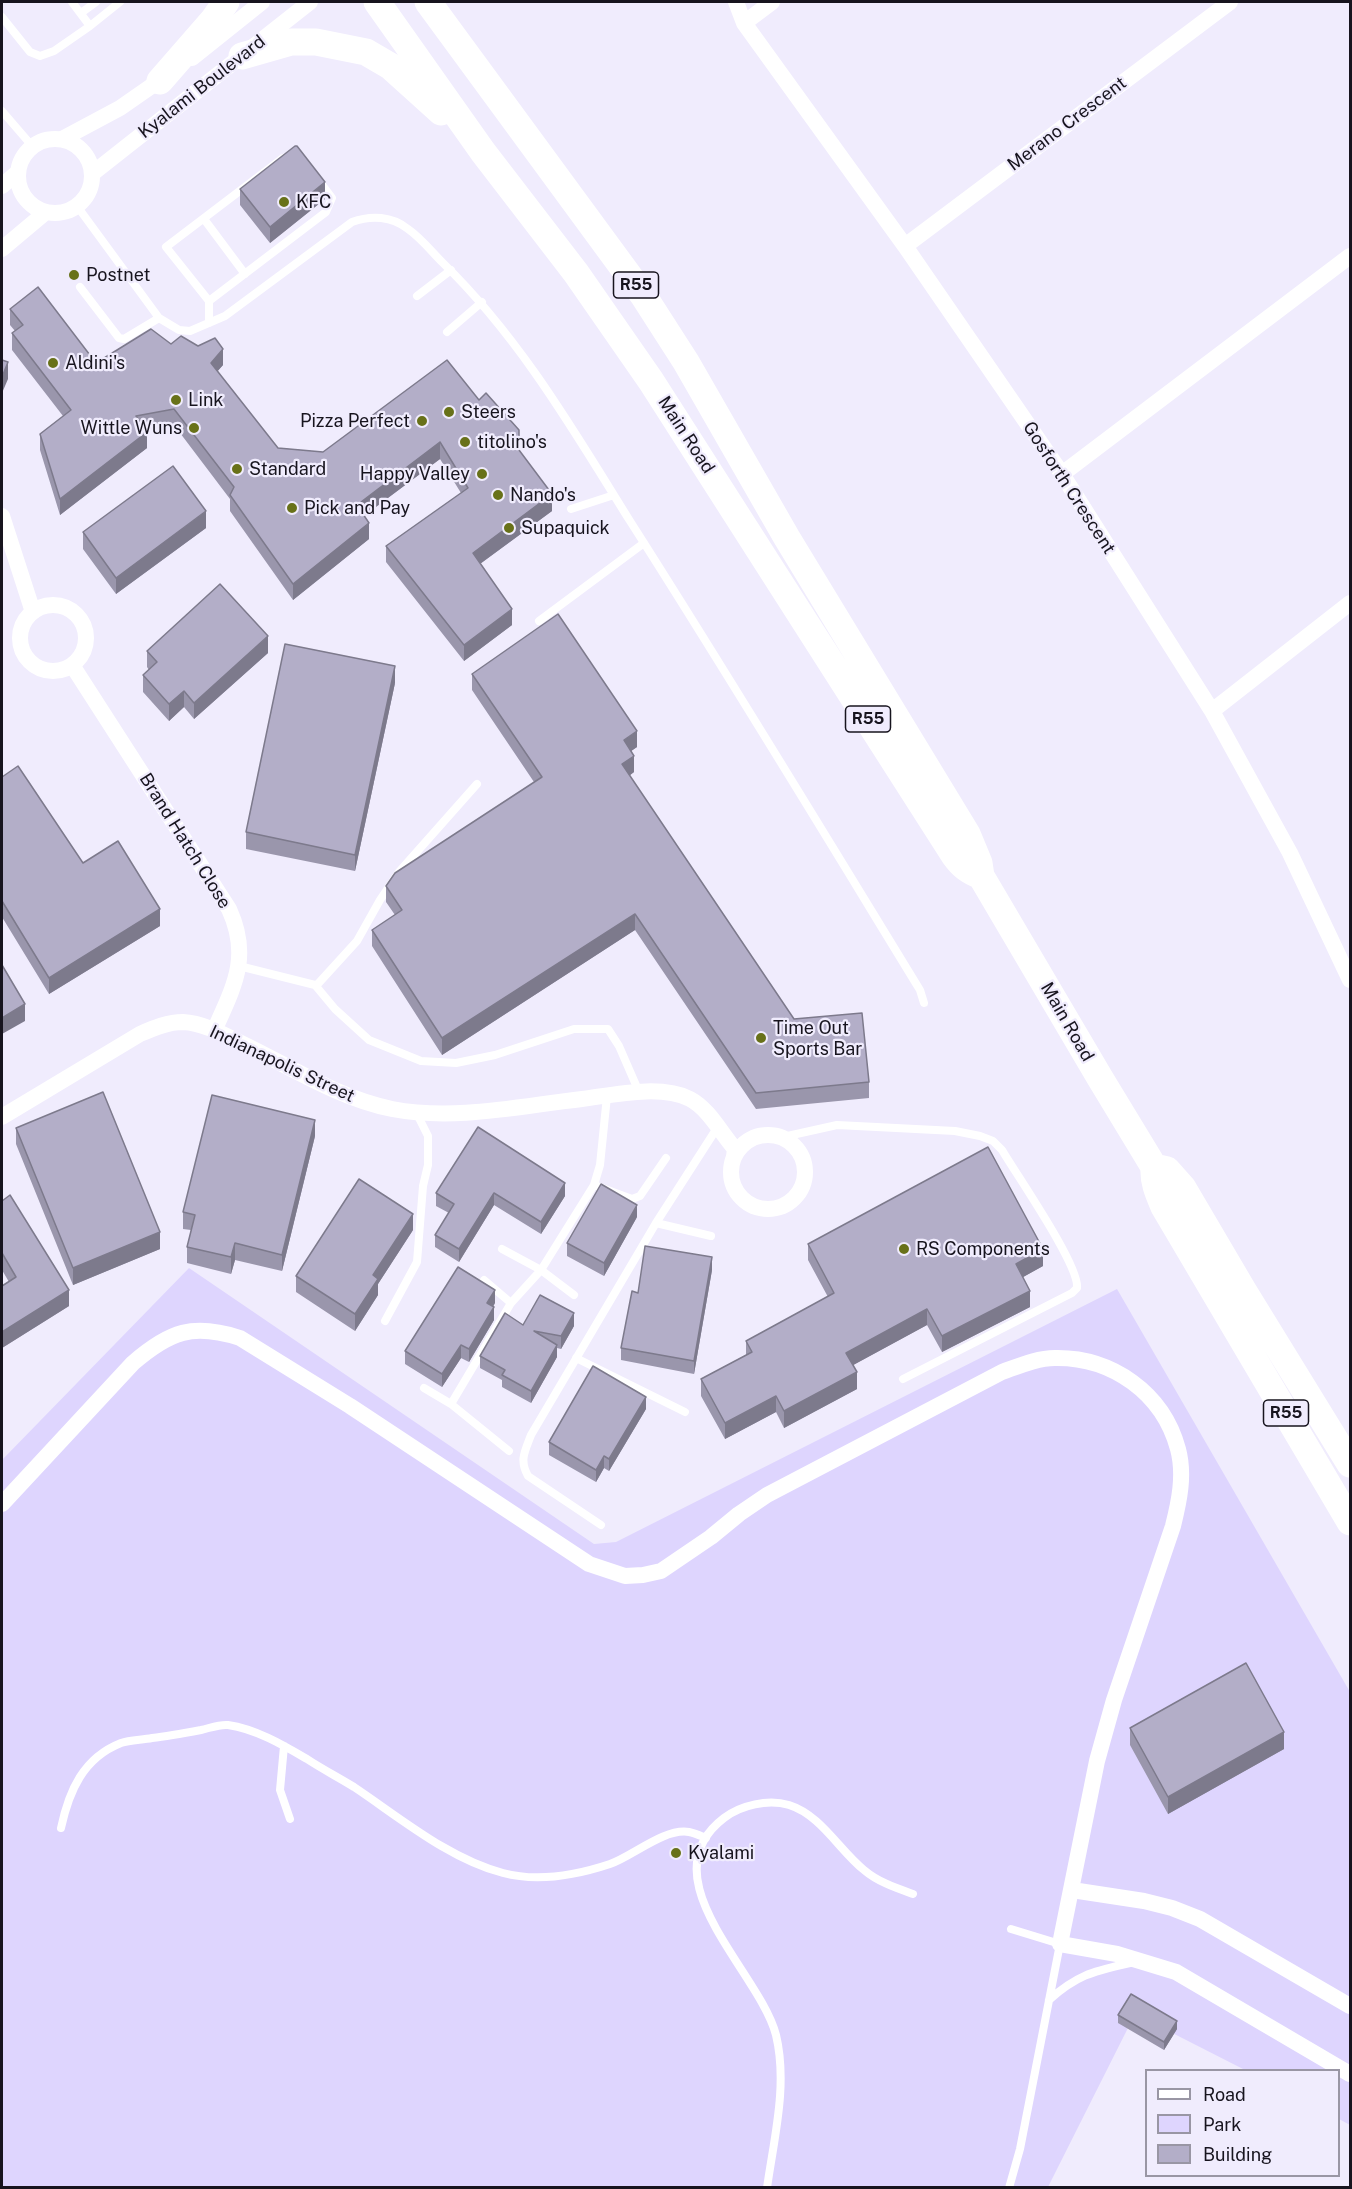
<!DOCTYPE html>
<html>
<head>
<meta charset="utf-8">
<style>
  body { margin:0 }
  #map { position:relative; width:1352px; height:2189px; overflow:hidden; background:#f0ecfd; font-family:"Public Sans",sans-serif }
  canvas { display:block }
  .frame { position:absolute; inset:0; border:3px solid #17141e; pointer-events:none }
  .legend { position:absolute; left:1145px; top:2069px; width:195px; height:108px; box-sizing:border-box; background:#f0ecfd; border:2px solid #9996a4; margin:0; padding:8px 10px; list-style:none; font-size:18px; color:#17141e }
  .legend li { display:flex; align-items:center; gap:12px; height:30px }
  .legend b { width:30px; border:2px solid #9996a4 }
</style>
</head>
<body>
<div id="map">
<canvas width="1352" height="2189"></canvas>
<div class="frame"></div>
<ul class="legend">
<li><b style="height:8px;background:#fff"></b>Road</li>
<li><b style="height:16px;background:#ded5fe"></b>Park</li>
<li><b style="height:16px;background:#b3aec8"></b>Building</li>
</ul>
</div>
<script>
const c = document.querySelector('canvas').getContext('2d');
c.lineJoin = 'round';
function fill(path, color) {
  c.fillStyle = color;
  c.fill(path, 'evenodd');
}
function trace(path, color, width, dash) {
  c.strokeStyle = color;
  c.lineWidth = width;
  c.lineCap = dash ? 'butt' : 'round';
  c.setLineDash(dash || []);
  c.stroke(path);
}
function label(font, color, halo, rows, align = 'center') {
  c.font = font + ' "Public Sans",sans-serif';
  c.lineWidth = 4.5;
  c.setLineDash([]);
  c.textBaseline = 'middle';
  c.strokeStyle = halo;
  c.fillStyle = color;
  for (const [text, x, y, turn = 0] of rows) {
    c.save();
    c.translate(x, y);
    c.rotate((+turn || 0) * Math.PI / 180);
    c.textAlign = isNaN(turn) ? turn : align;
    if (halo) c.strokeText(text, 0, 0);
    c.fillText(text, 0, 0);
    c.restore();
  }
}
const green = new Path2D(`
  M189,1268L594,1544L616,1542L1117,1289L1350,1692V2125L1339,2119L1338,2070H1245L1135,2014L1048,2187H2V1460Z`);
const service = new Path2D(`
  M81,13L96,2
  M2,17L30,52L40,56L54,51L90,26L72,2
  M90,26L120,2
  M2,111L33,147
  M292,155L301,157L332,198L326,212L209,301L166,247L283,158Z
  M77,206L159,318L179,330L190,331L225,316L352,222C371,215 392,216 408,229C421,238 432,252 443,263C520,338 574,431 630,521C729,676 824,833 920,990L924,1003
  M204,219L245,274
  M80,287L119,338L124,339L159,318
  M417,296L451,270
  M209,301V323
  M447,332L482,302
  M571,509L614,495
  M539,621L644,543
  M239,966L315,985L335,1009L369,1040L421,1061L456,1063L495,1055L574,1029H608L619,1046L639,1092
  M316,986L357,941L380,900L399,872L477,784
  M783,1137L837,1125L955,1131L980,1136L993,1141L1002,1150C1016,1174 1080,1266 1077,1288L1072,1293L903,1379
  M594,1185L632,1199L640,1196L666,1158
  M656,1223L711,1236
  M502,1249L541,1270L574,1295
  M484,1280L511,1303
  M385,1321L417,1262L423,1186L428,1165V1136L416,1112
  M576,1358L685,1412
  M424,1388L451,1404
  M509,1451L451,1404L511,1303L541,1270L594,1185L600,1165L607,1096
  M601,1525L528,1476C519,1460 525,1451 531,1435L656,1223L717,1128
  M284,1746L280,1790L290,1819
  M61,1828C69,1791 83,1758 121,1743C130,1740 142,1740 152,1738C169,1736 185,1733 201,1730C210,1728 220,1724 228,1725C256,1729 283,1745 307,1759C322,1769 338,1777 354,1787C399,1817 449,1859 503,1873C537,1882 577,1875 610,1864C633,1856 664,1828 689,1832C694,1833 701,1836 706,1838
  M1049,2000C1079,1973 1096,1971 1134,1962
  M767,2188C774,2138 788,2085 776,2035C760,1972 645,1878 724,1818C741,1805 768,1799 789,1805C821,1815 839,1850 864,1870C878,1882 896,1888 913,1894
  M1009,2188L1020,2149L1060,1944L1011,1929`);
const minor = new Path2D(`
  M736,2L744,23L905,246L1062,474L1212,711L1290,853L1350,980
  M744,23L772,2
  M192,58L262,2
  M18 176a37 37 0 1 1 74 0a37 37 0 1 1-74 0Z
  M62,139L120,108L166,76
  M93,173L310,2
  M2,186L18,172
  M905,246L1230,2
  M2,249L46,212
  M1062,474L1350,256
  M2,516L33,612
  M20 638a33 33 0 1 1 66 0a33 33 0 1 1-66 0Z
  M72,665L229,909C251,957 234,986 214,1031
  M1212,711L1350,603
  M2,1117L140,1034C154,1028 168,1022 183,1022C205,1023 228,1037 247,1046C294,1069 341,1099 392,1109C455,1121 520,1106 582,1099C613,1095 661,1084 690,1099C709,1109 721,1133 735,1149L734,1157
  M731 1172a37 37 0 1 1 74 0a37 37 0 1 1-74 0Z
  M2,1504L133,1363C170,1331 193,1323 240,1338L350,1406L589,1564L625,1576L643,1575L661,1571L711,1537L739,1514L767,1495L1002,1372C1019,1366 1037,1358 1055,1358C1112,1357 1163,1393 1178,1449C1185,1475 1179,1502 1173,1526L1114,1700L1097,1761L1060,1944L1117,1954L1176,1972L1350,2074
  M1072,1890L1144,1901L1172,1908L1200,1919L1350,2006`);
const primary = new Path2D(`
  M377,2L483,152L576,273L651,381L954,855C962,866 968,871 981,876
  M428,2L643,295L686,362L787,538L967,834L979,863L981,876L1100,1078L1154,1167C1153,1182 1158,1193 1164,1207L1350,1522
  M242,56L291,42H316L366,52L390,66L441,112
  M160,81L214,19L226,2
  M1154,1167L1167,1170L1183,1188L1243,1290L1350,1464`);
const wall = new Path2D(`
  M240,189L325,199L270,243L240,205Z
  M10,309L96,363L171,344L223,365L217,371L278,448L323,452L479,400L519,450L552,511L480,564L512,625L464,661L386,562V546L461,493L440,459L364,516L369,539L293,600L230,511V499L174,425L146,431L147,448L60,515L40,450V434L63,416L12,350V333L15,331L10,325Z
  M206,528L116,594L83,549V532Z
  M147,651L268,653L194,719L184,707L169,721L143,692V675L149,670L147,667Z
  M472,674L637,747L631,751L634,772L629,776L794,1019L869,1082V1098L756,1109L635,930L442,1055L372,946V930L395,915L386,902V886L534,782L472,690Z
  M395,683L355,871L246,849V832Z
  M2,777L83,863L160,926L49,994L2,917Z
  M478,1127L565,1196L541,1234L494,1205L459,1262L435,1247V1235L449,1213L436,1206V1193Z
  M16,1128L160,1249L73,1285L16,1144Z
  M315,1136L282,1271L235,1260L231,1274L187,1263V1247L191,1230L183,1229V1212Z
  M2,1201L69,1306L2,1348V1286L9,1282L2,1270Z
  M637,1217L604,1276L567,1256V1243Z
  M413,1230L378,1284V1295L355,1331L296,1292V1276Z
  M808,1244L1043,1266L1023,1277L1030,1307L942,1352L927,1325L853,1365L857,1389L784,1428L776,1412L725,1439L701,1396V1379L746,1355V1341L828,1297L808,1260Z
  M712,1270L694,1374L621,1360V1348Z
  M495,1303L493,1307L494,1320L469,1362L461,1358L442,1387L405,1364V1351Z
  M523,1325L574,1326L561,1349L557,1348V1357L531,1403L502,1387V1380L480,1368V1356Z
  M646,1409L609,1471L604,1468L596,1482L549,1455V1442Z
  M1130,1728L1284,1749L1168,1814L1130,1745Z
  M1118,2015L1177,2029L1164,2050L1118,2023Z`);
const shadedWall = new Path2D(`
  M325,182V199L270,243V227Z
  M223,349V365L211,379V363Z
  M8,362V379L2,393V377Z
  M147,432V448L60,515V499Z
  M440,442V459L357,521V505Z
  M552,494V511L473,569V553Z
  M206,511V528L116,594V578Z
  M369,523V539L293,600V584Z
  M512,609V625L464,661V645Z
  M268,636V653L194,719V703Z
  M395,666V683L355,871V855Z
  M184,691V707L169,721V704Z
  M637,731V747L624,756V740Z
  M634,756V772L622,781V764Z
  M160,909V926L49,994V978Z
  M635,914V930L442,1055V1038Z
  M25,1004V1021L2,1034V1018Z
  M315,1120V1136L282,1271V1255Z
  M565,1183V1196L541,1234V1222Z
  M494,1193V1205L459,1262V1249Z
  M637,1205V1217L604,1276V1263Z
  M413,1214V1230L378,1284V1295L355,1331V1314L373,1275Z
  M160,1232V1249L73,1285V1268Z
  M235,1243V1260L231,1274V1257Z
  M1043,1249V1266L1016,1281V1264Z
  M712,1257V1270L694,1374V1361Z
  M69,1290V1306L2,1348V1332Z
  M495,1290V1303L487,1316V1303Z
  M1030,1291V1307L942,1352V1336Z
  M494,1307V1320L469,1362V1349Z
  M927,1309V1325L846,1369V1353Z
  M574,1313V1326L561,1349V1336Z
  M461,1345V1358L442,1387V1374Z
  M557,1345V1357L531,1403V1391Z
  M857,1372V1389L784,1428V1411Z
  M776,1396V1412L725,1439V1423Z
  M646,1397V1409L609,1471V1459Z
  M604,1456V1468L596,1482V1470Z
  M1284,1732V1749L1168,1814V1797Z
  M1177,2021V2029L1164,2050V2042Z`);
const building = new Path2D(`
  M295,146H297L325,182L270,227L240,189Z
  M38,287L96,363L151,329L171,344L181,336L198,346L215,338L223,349L211,363L278,448L323,452L447,360L479,400L486,393L519,430V450L552,494L473,553L512,609L464,645L386,546L468,488L440,442L357,505L369,523L293,584L230,495L234,487L174,409L136,416L147,432L60,499L40,434L71,410L12,333L23,325L10,309Z
  M2,360L8,362L2,377Z
  M173,466L206,511L116,578L83,532Z
  M220,584L268,636L194,703L184,691L169,704L143,675L157,662L147,651Z
  M558,614L637,731L624,740L634,756L622,764L794,1019L862,1013L869,1082L756,1093L635,914L442,1038L372,930L402,910L386,886L395,873L542,777L472,674Z
  M285,644L395,666L355,855L246,832Z
  M18,766L83,863L118,841L160,909L49,978L2,901V777Z
  M2,965L25,1004L2,1018Z
  M103,1092L160,1232L73,1268L16,1128Z
  M212,1095L315,1120L282,1255L235,1243L231,1257L187,1247L195,1215L183,1212Z
  M478,1127L565,1183L541,1222L494,1193L459,1249L435,1235L454,1204L436,1193Z
  M988,1147L1043,1249L1016,1264L1030,1291L942,1336L927,1309L846,1353L857,1372L784,1411L776,1396L725,1423L701,1379L752,1352L746,1341L834,1293L808,1244Z
  M359,1179L413,1214L373,1275L378,1279L355,1314L296,1276Z
  M601,1184L637,1205L604,1263L567,1243Z
  M10,1195L69,1290L2,1332V1286L16,1277L2,1253V1201Z
  M645,1246L712,1257L694,1361L621,1348L632,1291L638,1293Z
  M458,1267L495,1290L487,1303L494,1307L469,1349L461,1345L442,1374L405,1351Z
  M540,1295L574,1313L561,1336L534,1331L557,1345L531,1391L502,1375L505,1370L480,1356L505,1313L523,1325Z
  M593,1366L646,1397L609,1459L604,1456L596,1470L549,1442Z
  M1246,1663L1284,1732L1168,1797L1130,1728Z
  M1131,1994L1177,2021L1164,2042L1118,2015Z`);
const markers = [
  [284,202,6,"#687119"],
  [74,275,6,"#687119"],
  [53,363,6,"#687119"],
  [176,400,6,"#687119"],
  [449,412,6,"#687119"],
  [422,421,6,"#687119"],
  [194,428,6,"#687119"],
  [465,442,6,"#687119"],
  [237,469,6,"#687119"],
  [482,474,6,"#687119"],
  [498,495,6,"#687119"],
  [292,508,6,"#687119"],
  [509,528,6,"#687119"],
  [761,1038,6,"#687119"],
  [904,1249,6,"#687119"],
  [676,1853,6,"#687119"]
];
const shields = [
  [636,285,45],
  [868,719,45],
  [1286,1413,45]
];
const shieldNames = [
  ["R55",636,285],
  ["R55",868,719],
  ["R55",1286,1413]
];
const streetNames = [
  ["Kyalami Boulevard",202,87,-38],
  ["Merano Crescent",1067,124,-37],
  ["Main Road",686,435,57],
  ["Gosforth Crescent",1069,488,57],
  ["Brand Hatch Close",185,841,58],
  ["Main Road",1067,1022,60],
  ["Indianapolis Street",282,1064,25]
];
const poiNames = [
  ["KFC",296,202],
  ["Postnet",86,275],
  ["Aldini's",65,363],
  ["Link",188,400],
  ["Steers",461,412],
  ["Pizza Perfect",410,421,"right"],
  ["Wittle Wuns",182,428,"right"],
  ["titolino's",477,442],
  ["Standard",249,469],
  ["Happy Valley",470,474,"right"],
  ["Nando's",510,495],
  ["Pick and Pay",304,508],
  ["Supaquick",521,528],
  ["Time Out",773,1028],
  ["Sports Bar",773,1049],
  ["RS Components",916,1249],
  ["Kyalami",688,1853]
];
fill(green, '#ded5fe');
trace(service, '#fff', 8);
trace(minor, '#fff', 16);
trace(primary, '#fff', 27);
fill(wall, '#9a96ac');
fill(shadedWall, '#7d7a8c');
fill(building, '#b3aec8');
trace(building, '#7d7a8c', 1.5);
for (const [x, y, r, color] of markers) {
  const dot = new Path2D();
  dot.arc(x, y, r, 0, 2 * Math.PI);
  c.fillStyle = color;
  c.fill(dot);
  trace(dot, '#f0ecfd', 2);
}
for (const [x, y, w] of shields) {
  const box = new Path2D();
  box.roundRect(x - w / 2, y - 13, w, 26, 4.5);
  c.fillStyle = '#f0ecfd';
  c.fill(box);
  trace(box, '#17141e', 1.5);
}
label('bold 16px', '#17141e', null, shieldNames);
label('18px', '#17141e', '#f0ecfd', streetNames);
label('18px', '#17141e', '#f0ecfd', poiNames, 'left');
</script>
</body>
</html>
